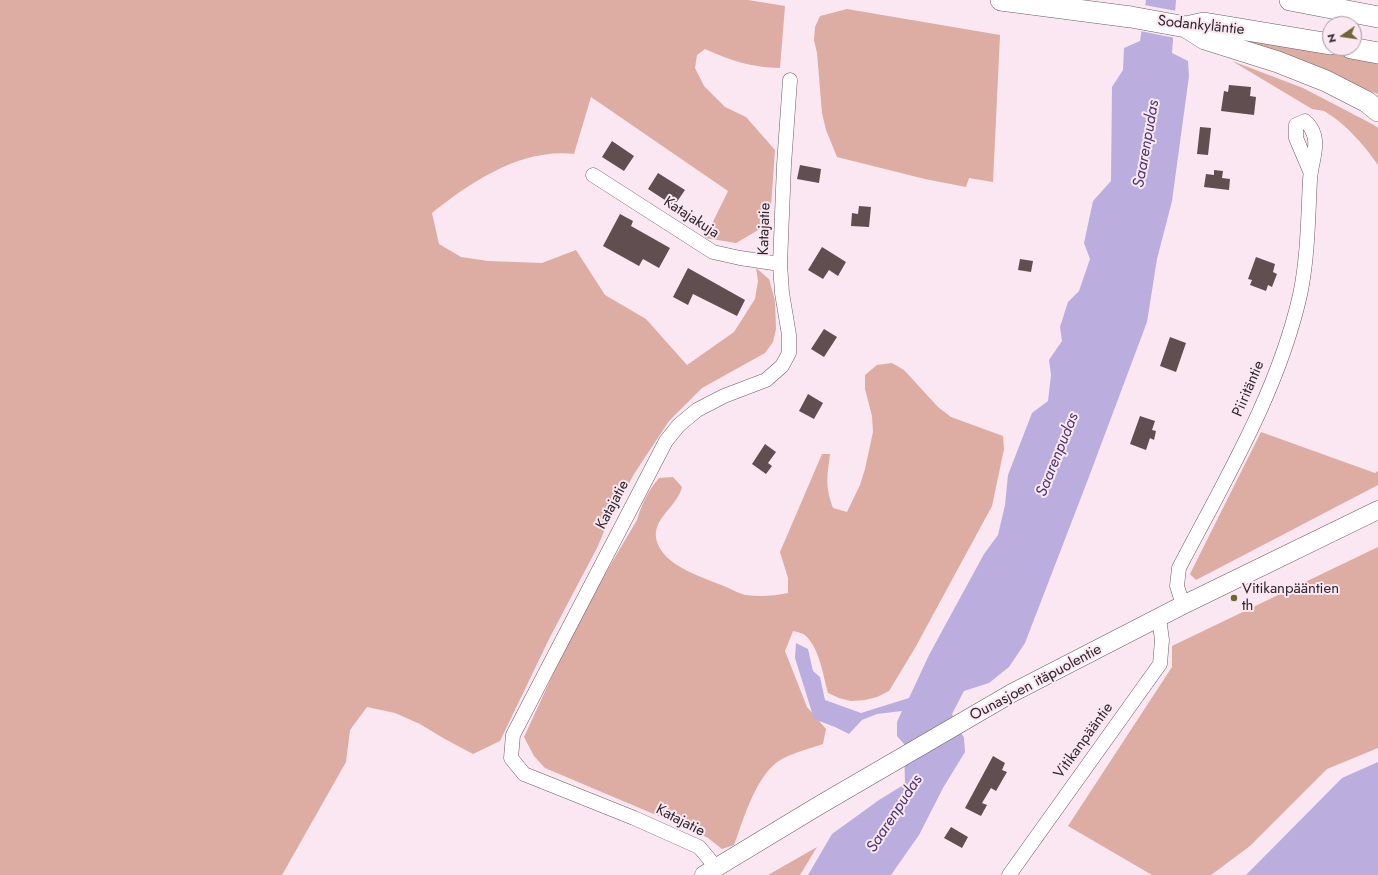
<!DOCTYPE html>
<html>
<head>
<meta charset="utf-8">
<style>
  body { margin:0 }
  #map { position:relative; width:1378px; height:875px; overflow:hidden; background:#fae7f1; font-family:Jost,sans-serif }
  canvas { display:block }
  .north { position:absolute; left:1322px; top:16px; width:40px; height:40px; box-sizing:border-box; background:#fae7f1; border:1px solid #a89aa1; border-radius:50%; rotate:257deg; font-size:11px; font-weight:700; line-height:16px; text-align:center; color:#2d262a }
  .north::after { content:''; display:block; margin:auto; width:14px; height:18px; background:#6f6633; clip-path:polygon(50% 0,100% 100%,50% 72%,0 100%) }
</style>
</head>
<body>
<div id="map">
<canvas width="1378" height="875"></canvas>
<div class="north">N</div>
</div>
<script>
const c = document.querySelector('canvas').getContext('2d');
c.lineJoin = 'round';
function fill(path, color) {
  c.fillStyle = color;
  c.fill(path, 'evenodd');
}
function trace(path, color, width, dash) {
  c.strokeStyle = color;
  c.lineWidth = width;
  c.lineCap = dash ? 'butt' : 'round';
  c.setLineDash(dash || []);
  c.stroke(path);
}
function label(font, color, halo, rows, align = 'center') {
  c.font = font + ' Jost,sans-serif';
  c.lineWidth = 4;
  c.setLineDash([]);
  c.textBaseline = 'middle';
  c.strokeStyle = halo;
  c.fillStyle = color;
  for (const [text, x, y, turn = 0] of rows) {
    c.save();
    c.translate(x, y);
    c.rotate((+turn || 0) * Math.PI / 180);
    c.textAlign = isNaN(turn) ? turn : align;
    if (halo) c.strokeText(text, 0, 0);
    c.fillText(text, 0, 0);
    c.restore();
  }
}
const green = new Path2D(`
  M0,0H748L785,6L780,68C750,67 732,61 705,49L697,55L695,68L704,86L725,107L746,117L775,150L771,206L760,229L736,243L705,238L728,191L591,97L574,154C521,148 471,182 432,213L439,244L461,257L488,261L542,263L576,250L605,295L646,319L687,365L734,332L755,299L758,281L756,268L769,279L775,301L776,329L773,342L765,353L702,388L669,421L634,474L605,529L597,548L550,637L500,741L473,754L443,738L420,724L395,713L367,707L350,730L346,762L282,875H0Z
  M847,9L1000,35L993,182L969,178L966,187L925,179L837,157L826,130L822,113L817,53L814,40L815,27L820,16Z
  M1226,31L1378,59V94L1263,52Z
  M1232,61L1303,88L1374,125L1378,128V165C1365,146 1345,123 1324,111C1321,110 1316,110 1312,109Z
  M892,363L904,370L938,407L951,417L1003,436L1004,449L992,506L915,648L889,691L877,697L865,700L851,701L839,698L828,693C823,675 820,651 807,637C804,633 797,632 793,631L785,651L807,707L826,729L823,744C809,749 795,752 782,759C756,773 744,819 734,845L722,849L708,838L694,831L545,768L534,756L524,737L579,618L637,520C642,504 647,492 659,478L673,477L682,487C681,491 679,495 677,498C670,510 654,521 656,538C661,566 703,577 726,587C732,589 739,594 746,595C760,597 774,596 788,593V578L780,552L822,454H830C827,478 825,486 833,508L847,512L860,485L865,469L873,432L872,416L865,389V375L877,365Z
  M1261,432L1375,473L1378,471V485L1196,580L1190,574Z
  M1378,547V748L1327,769L1250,846L1211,875H1152L1068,826L1172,667V646Z
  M817,847L800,875H768Z`);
const water = new Path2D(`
  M1146,0H1176L1172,53L1188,61L1189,76L1172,201L1157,259L1147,322L1087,482L1025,643L1009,667L989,683L964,691L952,714L964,738L965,752L943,788L919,835L891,875H808L832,834L879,800L905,784L904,744L897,736V722L902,711L877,714L862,720L849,734L835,727L814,719L795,658L796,643L808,649L813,671L820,677L825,700L861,713L909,698L929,655L984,554L998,535L1005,505L1008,475L1032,413L1048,401L1051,375L1049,360L1062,341L1060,327L1068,302L1079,291L1090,259L1084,243L1093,201L1111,181L1112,87L1123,70L1124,48L1140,41Z
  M1378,762V875H1246L1342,778Z`);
const pier = new Path2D(`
  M1144,5L1177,11L1175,38L1140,31Z`);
const building = new Path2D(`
  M1229,85L1251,87L1250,96L1256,97L1254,115L1221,111L1224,91L1228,92Z
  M1200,127L1211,128L1208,155L1197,154Z
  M612,141L634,156L624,171L602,157Z
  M800,165L821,169L819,183L797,179Z
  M1214,170L1223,171L1222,178L1230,179L1229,190L1204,187L1206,174L1214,175Z
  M658,173L685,190L674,206L648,189Z
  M859,206L871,207L869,227L851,226L852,213L858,214Z
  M620,214L633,221L631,226L670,248L659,268L643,259L639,266L603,246Z
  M822,247L846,262L838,276L829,270L823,279L808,270Z
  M1256,257L1275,264L1273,272L1277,274L1272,287L1268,285L1266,291L1250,285L1252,280L1248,279Z
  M1020,259L1033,261L1031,272L1018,270Z
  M688,268L745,300L737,316L693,294L688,305L673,297Z
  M824,329L837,337L824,357L811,349Z
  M1170,337L1186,343L1176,372L1160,366Z
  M808,394L823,403L814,419L799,411Z
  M1140,416L1155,421L1152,430L1156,431L1154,440L1150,438L1146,450L1130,444Z
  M765,444L776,452L768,463L772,466L766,474L752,464Z
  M993,756L1005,763L1002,770L1007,772L996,791L991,788L982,803L987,805L981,816L965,808Z
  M951,827L968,837L962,848L944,838Z`);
const minor = new Path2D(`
  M593,175L713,252L740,258L780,264
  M1183,605L1177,586L1179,568C1225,480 1278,392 1300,295C1308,257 1308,218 1310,180C1311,159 1324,138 1305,121L1296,125V138L1310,171
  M716,867L699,847L634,818L524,774L511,758L513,735L666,441L679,425L697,410L724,396L766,380L782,366L789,353V335L782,293L780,264L784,165L790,80
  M1009,875L1160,664L1162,640L1159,618`);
const major = new Path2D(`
  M704,875L818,806L1012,693L1183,605L1378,510`);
const highway = new Path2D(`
  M1001,0L1131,17L1186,27L1204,23L1330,44
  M1290,0L1378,17
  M1186,27L1205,39L1278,62L1326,81L1367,102L1378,111
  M1351,48L1378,53`);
const markers = [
  [1234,598,4,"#6f6633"]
];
const streetNames = [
  ["Sodankyläntie",1201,26,6],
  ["Katajakuja",691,218,33],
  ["Katajatie",765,229,-88],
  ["Piiritäntie",1249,389,-67],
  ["Katajatie",613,505,-62],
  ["Ounasjoen itäpuolentie",1036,683,-28],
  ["Vitikanpääntie",1084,741,-54],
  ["Katajatie",680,821,27]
];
const poiNames = [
  ["Vitikanpääntien",1242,589],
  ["th",1242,606]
];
const waterNames = [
  ["Saarenpudas",1147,144,-80],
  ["Saarenpudas",1058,455,-68],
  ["Saarenpudas",895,814,-57]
];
fill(green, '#ddaca3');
fill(water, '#bbaede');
fill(pier, '#fae7f1');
fill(building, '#604e51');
trace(minor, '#6d5d66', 15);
trace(major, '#6d5d66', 19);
trace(highway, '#6d5d66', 22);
trace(minor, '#fff', 14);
trace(major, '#fff', 18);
trace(highway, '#fff', 21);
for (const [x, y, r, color] of markers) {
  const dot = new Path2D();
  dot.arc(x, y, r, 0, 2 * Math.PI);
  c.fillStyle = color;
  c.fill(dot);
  trace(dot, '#fae7f1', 1.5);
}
label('15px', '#2d262a', '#fae7f1', streetNames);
label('15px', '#2d262a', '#fae7f1', poiNames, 'left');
label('italic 16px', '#4b3772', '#fae7f1', waterNames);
</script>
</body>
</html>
